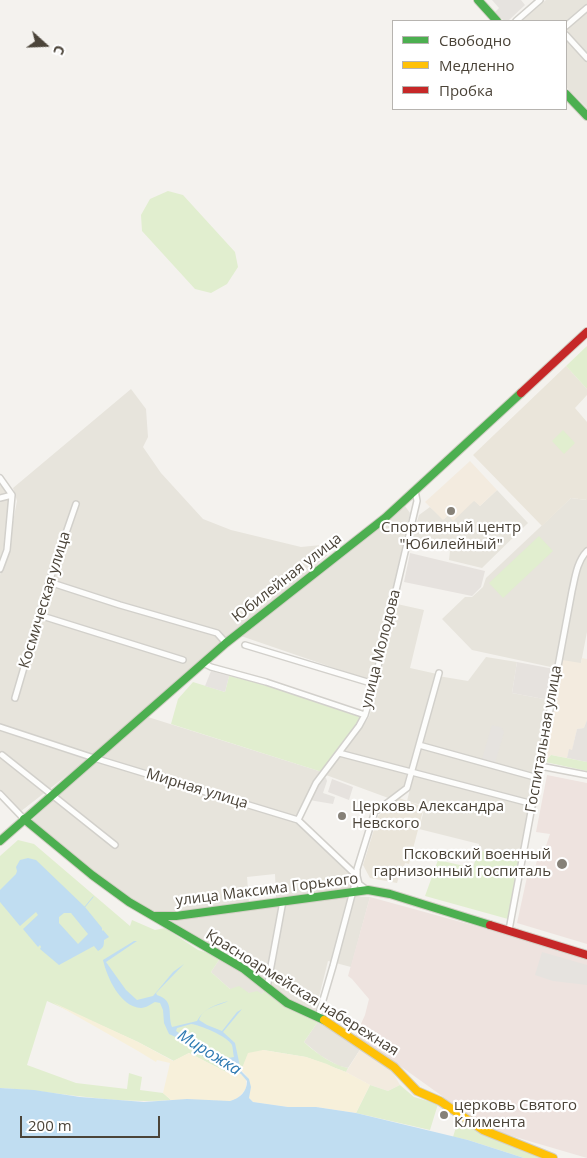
<!DOCTYPE html>
<html>
<head>
<meta charset="utf-8">
<style>
  body { margin:0 }
  #map { position:relative; width:587px; height:1158px; overflow:hidden; background:#f4f2ee; font-family:"Open Sans",sans-serif }
  canvas { display:block }
  .legend { position:absolute; left:392px; top:20px; width:175px; height:90px; box-sizing:border-box; background:#fff; border:1px solid #b7b4b0; margin:0; padding:6px 9px; list-style:none; font-size:15px; color:#4b4439 }
  .legend li { display:flex; align-items:center; gap:10px; height:25px }
  .legend b { width:25px; border:1px solid #b7b4b0 }
  .north { position:absolute; left:20px; top:20px; width:50px; height:50px; -webkit-text-stroke:4px #fff; paint-order:stroke; rotate:110deg; font-size:14px; font-weight:700; line-height:20px; text-align:center; color:#4b4439 }
  .north::after { content:''; display:block; margin:auto; width:18px; height:22px; background:#4b4439; clip-path:polygon(50% 0,100% 100%,50% 72%,0 100%) }
  .scale { position:absolute; left:20px; top:1116px; width:140px; height:22px; box-sizing:border-box; border:2px solid #4b4439; border-top:0; padding-left:6px; font-size:15px; line-height:18px; white-space:nowrap; color:#4b4439; -webkit-text-stroke:4px #fff; paint-order:stroke }
</style>
</head>
<body>
<div id="map">
<canvas width="587" height="1158"></canvas>
<ul class="legend">
<li><b style="height:6px;background:#4caf50"></b>Свободно</li>
<li><b style="height:6px;background:#ffc107"></b>Медленно</li>
<li><b style="height:6px;background:#c62828"></b>Пробка</li>
</ul>
<div class="north">С</div>
<div class="scale">200 m</div>
</div>
<script>
const c = document.querySelector('canvas').getContext('2d');
c.lineJoin = 'round';
function fill(path, color) {
  c.fillStyle = color;
  c.fill(path, 'evenodd');
}
function trace(path, color, width, dash) {
  c.strokeStyle = color;
  c.lineWidth = width;
  c.lineCap = dash ? 'butt' : 'round';
  c.setLineDash(dash || []);
  c.stroke(path);
}
function label(font, color, halo, rows, align = 'center') {
  c.font = font + ' "Open Sans",sans-serif';
  c.lineWidth = 4.5;
  c.setLineDash([]);
  c.textBaseline = 'middle';
  c.strokeStyle = halo;
  c.fillStyle = color;
  for (const [text, x, y, turn = 0] of rows) {
    c.save();
    c.translate(x, y);
    c.rotate((+turn || 0) * Math.PI / 180);
    c.textAlign = isNaN(turn) ? turn : align;
    if (halo) c.strokeText(text, 0, 0);
    c.fillText(text, 0, 0);
    c.restore();
  }
}
const residential = new Path2D(`
  M546,0H587V108L566,87V21H521Z
  M131,389L146,409L148,437L143,447L161,473L203,519L231,530L301,547L341,543L304,576L92,755L0,725V575L10,537L17,501L13,488Z
  M0,485L10,494L4,546L0,559Z
  M497,490L528,523L482,568L449,560L450,551L436,547V544L412,539L419,515L430,507L444,519L448,515L475,500L480,506Z
  M571,498L587,500V632L581,663L560,669L472,650L442,619L465,597H472L483,587L486,578Z
  M405,506L410,513L372,681L241,636L304,587Z
  M397,604L424,610L410,668L437,674L407,786L391,799L326,775L361,729L369,717L378,686Z
  M486,657L517,662L512,693L549,700L519,861L478,850L479,844L419,829L425,806L407,801L438,676L468,681Z
  M148,717L322,772L297,818L100,757Z
  M0,730L88,759L16,815L0,797Z
  M95,761L297,823L354,877L350,890L276,898L275,874L247,877L249,902L173,912H156L143,907L100,877L32,820Z
  M346,896L370,897L351,967L328,961L315,1013L304,1009L239,964L168,924L170,920Z
  M221,957L266,988L262,994L249,993L230,989L211,972Z
  M319,1020L361,1048L348,1068L339,1066L321,1056L304,1042Z`);
const commercial = new Path2D(`
  M470,461L497,490L480,506L474,501L453,521L448,515L443,520L425,502Z
  M582,658L587,659V720L584,728L577,729L572,751L569,750L567,758L551,755L545,762L562,660L581,663Z
  M361,1048L389,1066L400,1085L388,1091L370,1085L346,1072Z`);
const industrial = new Path2D(`
  M410,553L485,571L481,587L472,596L404,582Z
  M517,662L554,669L549,700L512,693Z
  M587,720V762L567,758L569,749L572,750L577,729L584,728Z
  M332,779L353,787L349,800L328,792Z`);
const education = new Path2D(`
  M566,366L587,389V395L575,408L587,422V500L571,498L542,526L473,455Z
  M399,798L424,807L409,864L405,863L404,867H402L397,883L370,878L363,865L376,823L378,816Z`);
const medical = new Path2D(`
  M547,775L587,783V944L517,923L527,877L532,878L541,847L549,850L546,846L550,834L536,832Z
  M370,897L501,933L587,959V1158L488,1129L403,1068L355,1037L365,1015L369,999L352,979L348,976Z`);
const green = new Path2D(`
  M168,191L183,195L235,252L238,267L227,284L211,293L195,289L142,231L141,215L150,199Z
  M587,346V389L566,366Z
  M563,430L575,443L564,454L552,441Z
  M539,536L553,551L503,598L489,583Z
  M229,676L259,683L360,717L357,726L322,772L171,724L178,699L193,682L225,692Z
  M551,755L587,762V771L545,762Z
  M18,840L34,844L130,926L132,920L155,930L165,928L198,950L221,957L211,972L230,989L239,986L249,993L257,991L262,994L266,988L319,1020L304,1042C316,1053 332,1065 348,1068L346,1072L306,1057L263,1050L244,1066L226,1072L189,1053L174,1061L138,1042L47,1001L27,1065L76,1083L127,1089L129,1073L142,1077L140,1090L163,1093L171,1100C114,1105 57,1091 0,1088V856Z
  M478,850L519,861L508,919L425,896L438,860L473,868Z
  M370,1085L388,1091L400,1085L414,1097L438,1104L430,1130L356,1113Z
  M459,1117L548,1158H524L468,1140L453,1137Z`);
const sand = new Path2D(`
  M52,1002L138,1042L173,1061L189,1053L226,1072H239L246,1079V1089L237,1099L230,1101L171,1100L163,1093L170,1063L157,1060L156,1062L138,1051Z
  M263,1050L306,1057L327,1064L335,1068L346,1072L370,1085L356,1113L316,1107H288L253,1102L249,1098C249,1086 252,1080 242,1071V1068L248,1053Z`);
const parking = new Path2D(`
  M492,0H521L525,5L508,21H504L495,12L499,8Z
  M211,671L229,676L225,692L205,686Z
  M492,725L501,727L504,732L495,763L482,759Z
  M323,776L326,778L327,781L323,793L335,797L333,804L309,800Z
  M542,952L587,965V985L553,981L535,975Z`);
const water = new Path2D(`
  M28,858L36,860L85,907L102,928V931L103,930L109,937L104,940C104,947 103,948 98,951L94,946L59,965L40,949L41,947L40,945L38,947L23,929L38,915L36,912L20,926L0,902V890L16,874L17,871L16,867L20,860ZM64,913H71L88,934L78,944L59,923V917Z
  M134,941H137L106,962L126,990L137,1000L153,996L173,972L184,964L156,993L157,995C175,1001 167,1013 172,1027L197,1021C204,1008 215,1005 228,1001C219,1006 203,1007 199,1020L207,1025L222,1031L237,1012L242,1009L223,1032L235,1043L241,1071L249,1079L251,1087L249,1098L253,1102L288,1107H316L356,1113L468,1140L524,1158H0V1088L34,1090L80,1097L144,1102L187,1099L230,1101C240,1098 247,1092 247,1081L241,1074L201,1055L180,1039L169,1034L164,1023L163,1010L160,1003L155,1002C151,1004 146,1008 141,1008C120,1007 107,977 103,960ZM191,1024C200,1025 227,1036 232,1045C233,1048 233,1054 234,1057C210,1063 194,1042 176,1031L177,1028Z`);
const stream = new Path2D(`
  M84,908L93,897`);
const street = new Path2D(`
  M516,21L540,0
  M566,26L587,8
  M566,35L587,58
  M0,478L12,495L7,550L0,569
  M0,498L12,495
  M49,582L120,605L217,633L226,643
  M39,615L183,660
  M245,645L374,684
  M203,663L211,667L266,682L365,715
  M15,698L49,582L76,504
  M0,727L94,758L298,820L357,876L359,884L367,890
  M419,745L538,778
  M339,753L533,804
  M2,755L115,845
  M540,766L587,775
  M0,794L24,819
  M298,820L316,783L359,726L365,715L374,684L417,501L415,490
  M509,930L572,591C575,578 577,561 587,551
  M267,988L283,901
  M318,1017L333,966L357,876V869L375,811L378,810L407,788L439,673`);
const fast = new Path2D(`
  M478,0L497,21
  M566,94L587,116
  M24,819L92,875L129,902L244,969L287,1003L324,1020
  M0,841L226,643L385,518L521,393
  M154,916H176L368,890L390,894L490,925`);
const slow = new Path2D(`
  M324,1020L394,1067L417,1091L440,1101L483,1130L553,1158`);
const jam = new Path2D(`
  M521,393L587,332
  M490,925L587,955`);
const markers = [
  [451,511,5,"#868178"],
  [342,816,5,"#868178"],
  [562,864,6,"#868178"],
  [444,1115,5,"#868178"]
];
const poiNames = [
  ["Спортивный центр",451,528,"center"],
  ["\"Юбилейный\"",451,545,"center"],
  ["Церковь Александра",352,807],
  ["Невского",352,824],
  ["Псковский военный",551,855,"right"],
  ["гарнизонный госпиталь",551,872,"right"],
  ["церковь Святого",454,1106],
  ["Климента",454,1123]
];
const streetNames = [
  ["Юбилейная улица",287,578,-38],
  ["Космическая улица",45,600,-73],
  ["улица Молодова",381,649,-76],
  ["Госпитальная улица",544,739,-80],
  ["Мирная улица",197,789,17],
  ["улица Максима Горького",267,890,-7],
  ["Красноармейская набережная",302,993,32]
];
const waterNames = [
  ["Мирожка",209,1053,32]
];
fill(residential, '#e7e4dc');
fill(commercial, '#f3ebdf');
fill(industrial, '#e6e2de');
fill(education, '#eae5da');
fill(medical, '#eee3df');
fill(green, '#e1eecf');
fill(sand, '#f7f0da');
fill(parking, '#e6e3df');
fill(water, '#c0ddf1');
trace(stream, '#c0ddf1', 1);
trace(street, '#d2d0cb', 8);
trace(fast, '#d3cfc5', 10);
trace(slow, '#d3cfc5', 10);
trace(jam, '#d3cfc5', 10);
trace(street, '#fdfdfc', 5);
trace(fast, '#4caf50', 8);
trace(slow, '#ffc107', 8);
trace(jam, '#c62828', 8);
for (const [x, y, r, color] of markers) {
  const dot = new Path2D();
  dot.arc(x, y, r, 0, 2 * Math.PI);
  c.fillStyle = color;
  c.fill(dot);
  trace(dot, '#fff', 2);
}
label('15px', '#4b4439', '#fff', poiNames, 'left');
label('15px', '#4b4439', '#fff', streetNames);
label('italic 16px', '#2e7ab2', '#fff', waterNames);
</script>
</body>
</html>
